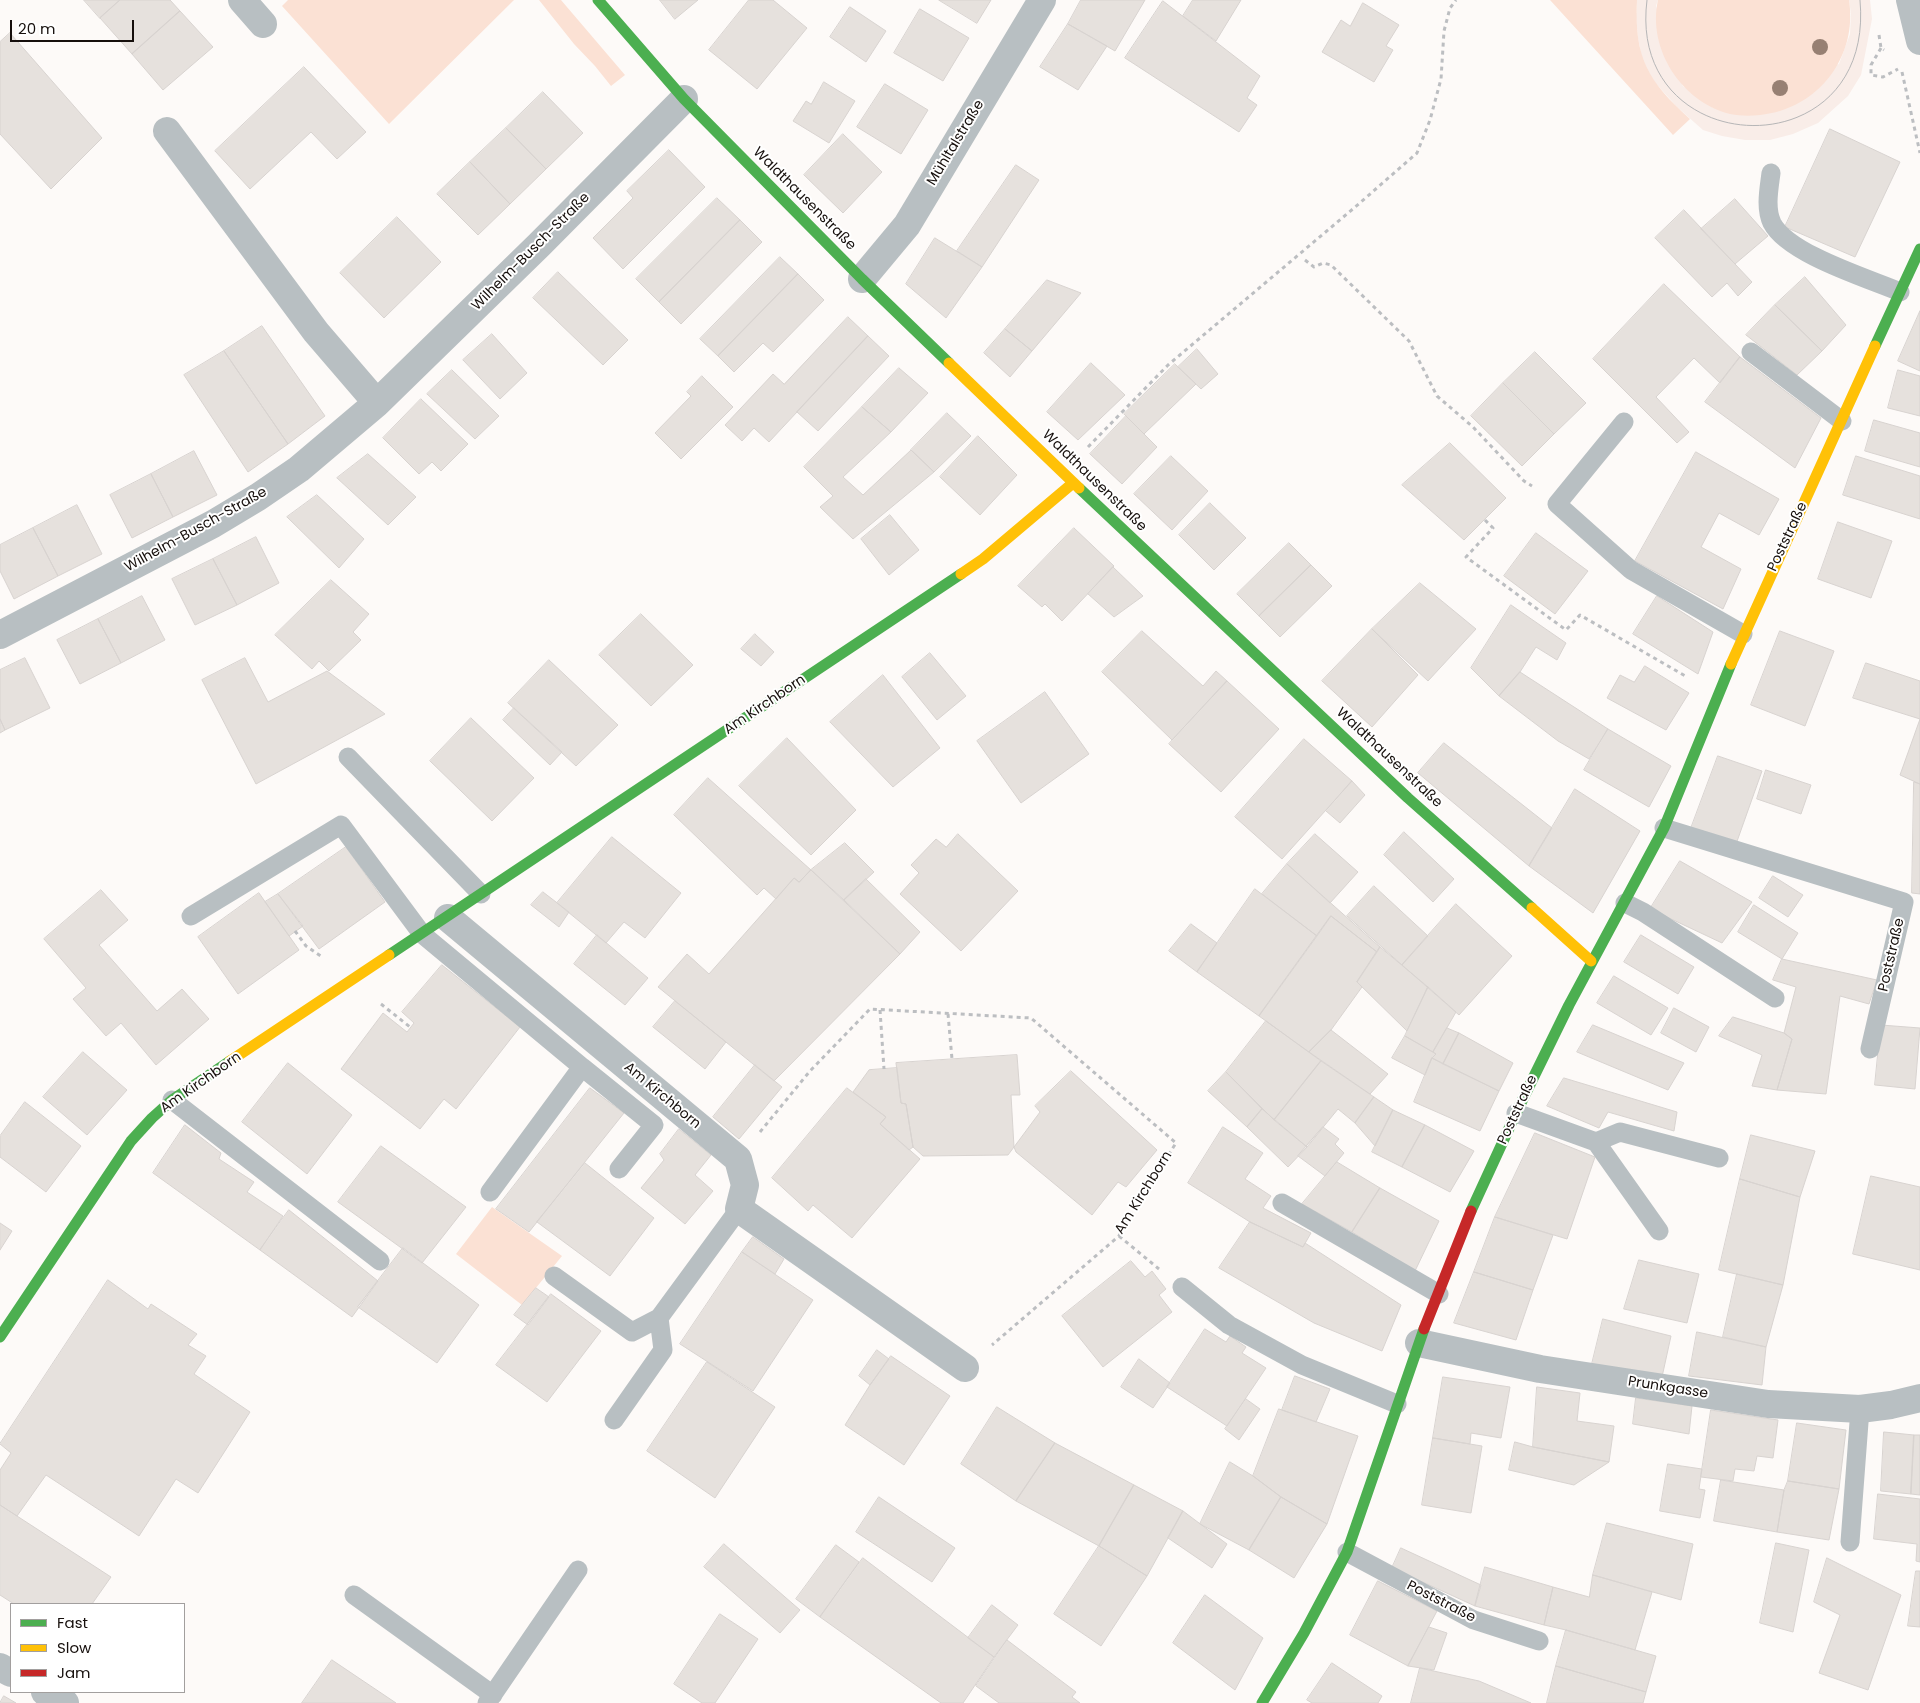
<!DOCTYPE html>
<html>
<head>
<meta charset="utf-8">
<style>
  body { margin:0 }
  #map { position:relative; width:1920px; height:1703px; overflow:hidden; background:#fdfaf8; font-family:Poppins,sans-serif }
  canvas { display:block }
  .legend { position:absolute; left:10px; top:1603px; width:175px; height:90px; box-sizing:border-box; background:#fff; border:1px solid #a29f9e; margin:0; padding:6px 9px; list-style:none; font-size:15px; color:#160f0c }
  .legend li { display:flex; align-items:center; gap:10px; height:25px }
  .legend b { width:25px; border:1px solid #a29f9e }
  .scale { position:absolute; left:10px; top:20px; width:124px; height:22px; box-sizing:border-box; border:2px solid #160f0c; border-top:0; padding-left:6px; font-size:15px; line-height:18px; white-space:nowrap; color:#160f0c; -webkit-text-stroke:4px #fff; paint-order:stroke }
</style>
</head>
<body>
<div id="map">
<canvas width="1920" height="1703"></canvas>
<ul class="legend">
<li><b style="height:6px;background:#4caf50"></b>Fast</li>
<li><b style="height:6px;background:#ffc107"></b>Slow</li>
<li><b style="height:6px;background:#c62828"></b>Jam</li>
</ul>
<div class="scale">20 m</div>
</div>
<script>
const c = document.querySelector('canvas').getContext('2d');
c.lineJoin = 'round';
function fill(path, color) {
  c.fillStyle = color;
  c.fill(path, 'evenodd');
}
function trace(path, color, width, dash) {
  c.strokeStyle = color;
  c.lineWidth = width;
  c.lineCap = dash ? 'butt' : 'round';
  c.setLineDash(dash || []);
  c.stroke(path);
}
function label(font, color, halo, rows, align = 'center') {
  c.font = font + ' Poppins,sans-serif';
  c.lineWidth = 4;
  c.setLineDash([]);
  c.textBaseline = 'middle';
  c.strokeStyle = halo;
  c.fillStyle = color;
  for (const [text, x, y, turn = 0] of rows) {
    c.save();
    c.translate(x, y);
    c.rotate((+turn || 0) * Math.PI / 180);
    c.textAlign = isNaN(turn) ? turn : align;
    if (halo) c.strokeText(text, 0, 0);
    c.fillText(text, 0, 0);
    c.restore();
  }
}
const built = new Path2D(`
  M1637,0H1658L1656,6L1683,86L1713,108L1839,64L1850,34L1851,14L1849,0H1870L1872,19L1861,75L1848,96L1818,123L1793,134L1770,140H1745L1722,136L1703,130L1677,107L1650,77L1642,58L1638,38L1636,18Z`);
const green = new Path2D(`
  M288,0H514L389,124L282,6Z
  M539,0H561L625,75L611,86L595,66L574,44Z
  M1550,0H1637C1634,58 1648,81 1690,119L1673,135Z
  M1658,0H1849C1858,57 1818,109 1760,115C1750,116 1740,116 1730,114C1682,102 1647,49 1658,0Z
  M492,1207L562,1256L522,1305L456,1254Z`);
const building = new Path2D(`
  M84,0H120L100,18Z
  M120,0H170L180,11L132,54L100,18Z
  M660,0H698L675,19Z
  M749,0H773L807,28L757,89L709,50Z
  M939,0H991L977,23Z
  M1081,0H1145L1115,51L1068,24Z
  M1193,0H1241L1216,41L1183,16Z
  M1163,1L1260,76L1247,98L1257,105L1239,132L1125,58Z
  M1363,3L1399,25L1386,46L1393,50L1374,82L1322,52L1341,20L1350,26Z
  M850,7L886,31L866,62L830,37Z
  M920,9L969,38L943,81L894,53Z
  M180,11L213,47L163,90L132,54Z
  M1068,24L1107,46L1078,90L1040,67Z
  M10,33L102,138L51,189L0,134V42Z
  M304,67L366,132L337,159L311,132L250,189L215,151Z
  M824,82L855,101L829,143L793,121L806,101L811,104Z
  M885,84L928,110L901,154L857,127Z
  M543,92L583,133L546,169L506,128Z
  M506,128L546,169L510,204L470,162Z
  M1830,129L1900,162L1855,257L1785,227Z
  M843,134L882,172L843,213L804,175Z
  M669,150L705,187L623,269L593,238L633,198L627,191Z
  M470,162L510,204L478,235L437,194Z
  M1016,165L1039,180L982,267L957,251Z
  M717,198L740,220L659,302L636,279Z
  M1735,199L1768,236L1735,264L1701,229Z
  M1684,210L1752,282L1738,296L1727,283L1712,297L1655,238Z
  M397,217L441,262L384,318L340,273Z
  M740,220L762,242L681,324L659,302Z
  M935,238L982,267L946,318L906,284Z
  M780,257L798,274L718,356L700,339Z
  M558,272L628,340L603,365L533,298Z
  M798,274L824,300L773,352L763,343L734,372L718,356Z
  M1805,277L1846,325L1822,351L1775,305Z
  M1047,280L1081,293L1032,351L1005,329Z
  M1664,284L1740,357L1720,383L1694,358L1656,397L1689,432L1677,443L1593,359Z
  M1775,305L1822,351L1797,375L1746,335Z
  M1920,311V371L1898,361Z
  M848,317L868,336L769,442L754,428L742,441L725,425L773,374L784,384Z
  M262,326L325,416L288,444L224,351Z
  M1005,329L1032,351L1010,377L984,353Z
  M492,334L527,373L500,399L463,360Z
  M868,336L889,356L818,431L797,412Z
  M1197,349L1218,374L1201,389L1178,367Z
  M224,351L288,444L248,472L184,375Z
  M1535,352L1586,403L1554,434L1503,383Z
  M1740,357L1821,418L1795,468L1705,402Z
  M1091,363L1125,395L1078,440L1047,412Z
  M1175,364L1196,384L1144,434L1124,414Z
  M899,368L928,393L891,432L862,407Z
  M452,370L499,416L475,439L427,394Z
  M1898,370L1920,376V416L1888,408Z
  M702,376L733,407L681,459L655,433L691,396L687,392Z
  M1503,383L1554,434L1522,466L1471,416Z
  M421,399L468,444L441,471L432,462L419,474L383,438Z
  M862,407L891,432L843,477L863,495L911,450L934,472L853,539L820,507L833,496L804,467Z
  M947,413L971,436L934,472L911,450Z
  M1126,416L1157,447L1122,484L1090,454Z
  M1874,420L1920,433V467L1865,451Z
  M978,436L1017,475L980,515L940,477Z
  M1450,443L1506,498L1464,540L1402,485Z
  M194,451L217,495L173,517L151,474Z
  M1696,452L1779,499L1759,535L1719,513L1701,547L1741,569L1723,609L1635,561Z
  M368,454L416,497L388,525L337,478Z
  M1171,456L1208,491L1172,530L1134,494Z
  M1856,456L1920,476V519L1843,495Z
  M151,474L173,517L132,538L110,495Z
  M317,495L364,539L339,568L287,517Z
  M1210,503L1246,538L1214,570L1179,535Z
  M77,505L102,554L58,576L33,528Z
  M890,515L919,550L889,575L861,539Z
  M1838,522L1892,541L1871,598L1818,579Z
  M33,528L58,576L14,599L0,571V545Z
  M1074,528L1114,566L1062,621L1045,604L1042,607L1018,586Z
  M1536,533L1588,571L1555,614L1504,576Z
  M256,537L279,583L237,605L213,559Z
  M1289,543L1311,565L1259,616L1237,594Z
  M213,559L237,605L195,625L172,579Z
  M1311,565L1332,586L1280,637L1259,616Z
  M1113,567L1143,596L1114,617L1088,594Z
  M331,580L369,614L353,632L361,640L329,671L319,661L312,669L275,635Z
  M1420,583L1476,629L1428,681L1372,629Z
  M142,596L165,640L121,663L98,619Z
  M1657,596L1713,632L1698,674L1633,634Z
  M1511,605L1566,643L1557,660L1536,647L1520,672L1499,696L1471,668Z
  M641,614L693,665L651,706L599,655Z
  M98,619L121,663L80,684L57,640Z
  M1372,629L1418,675L1372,727L1322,681Z
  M1142,631L1203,686L1216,671L1227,681L1172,740L1102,672Z
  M1780,631L1834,651L1805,726L1751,705Z
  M755,634L774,652L761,666L741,649Z
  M930,653L966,696L937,720L902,677Z
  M25,658L50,708L5,730L0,719V670Z
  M245,658L268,702L327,671L385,714L256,784L202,680Z
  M549,660L618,725L576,766L508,703Z
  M1866,663L1920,681V784L1900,775L1920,719L1853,698Z
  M1645,666L1689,693L1666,730L1607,698L1620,675L1634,682Z
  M1520,672L1608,729L1589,759L1558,741L1499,696Z
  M883,675L940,748L893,787L830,722Z
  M1227,681L1279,729L1221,792L1169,744Z
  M1045,692L1089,754L1021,803L977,741Z
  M514,708L562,752L550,765L503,720Z
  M471,718L534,778L492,821L430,761Z
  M0,719L5,730L0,733Z
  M1608,729L1671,766L1649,807L1584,770Z
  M787,738L856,810L811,855L739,786Z
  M1304,739L1352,781L1282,859L1235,817Z
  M1444,743L1552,828L1529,866L1418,773Z
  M1718,756L1762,771L1735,847L1690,831Z
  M1766,770L1811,785L1801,814L1757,799Z
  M708,778L811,870L799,882L794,878L776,899L764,888L757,895L674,815Z
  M1352,781L1365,795L1340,823L1326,811Z
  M1914,782L1920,784V894L1912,893Z
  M1575,789L1640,831L1593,913L1529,866Z
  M1404,832L1454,879L1433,902L1384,855Z
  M958,834L1018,891L961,951L900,894L919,873L911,865L936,839L946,847Z
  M1315,834L1358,872L1330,903L1287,864Z
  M612,837L681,893L645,938L624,922L606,943L557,903Z
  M845,843L874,872L844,900L811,870Z
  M346,847L385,902L319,949L278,894Z
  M1680,861L1752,902L1722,943L1650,909Z
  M1287,864L1380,947L1377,952L1331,916L1317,936L1262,894Z
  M811,870L900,954L774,1081L658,987L687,954L709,974L794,878L799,882Z
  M1773,876L1803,895L1788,917L1759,898Z
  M866,879L920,932L900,954L844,900Z
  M1374,886L1428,936L1402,965L1347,916Z
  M1255,889L1317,936L1259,1016L1197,972Z
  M101,890L128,920L99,945L157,1011L182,989L209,1019L156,1065L121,1023L106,1036L73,999L86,988L44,939Z
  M543,892L569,912L559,927L531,905Z
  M259,893L299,950L238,994L198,937Z
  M278,894L303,926L289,936L265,902Z
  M1456,904L1512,956L1459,1015L1402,965Z
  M1754,905L1798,933L1782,959L1738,932Z
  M1331,916L1377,952L1357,982L1362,987L1331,1030L1309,1052L1259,1016Z
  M1191,924L1217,943L1197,972L1169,951Z
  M597,935L648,978L625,1005L574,964Z
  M1641,935L1694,967L1678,994L1624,962Z
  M1380,947L1428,987L1407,1031L1357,982Z
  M1782,959L1877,980L1869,1004L1840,996L1826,1094L1777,1090L1792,1039L1784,1033L1796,987L1773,980Z
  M442,965L520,1027L456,1109L444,1099L420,1129L341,1069L383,1013L407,1032L414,1023L402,1012Z
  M1614,976L1668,1008L1651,1035L1597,1003Z
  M1428,987L1456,1012L1433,1052L1405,1036Z
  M675,1001L726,1042L705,1069L653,1027Z
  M1674,1008L1709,1027L1696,1052L1661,1033Z
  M1733,1017L1784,1033L1792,1039L1777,1090L1752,1086L1762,1055L1719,1036Z
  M1266,1021L1321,1061L1274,1120L1226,1072Z
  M1593,1025L1684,1063L1668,1090L1577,1052Z
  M1881,1025L1920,1028L1915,1089L1875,1085Z
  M1447,1028L1459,1033L1443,1064L1432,1058L1436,1054L1433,1052Z
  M1331,1030L1388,1074L1370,1094L1309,1052Z
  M1459,1033L1513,1063L1499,1091L1443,1064Z
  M1405,1036L1436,1054L1432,1058L1425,1075L1392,1058Z
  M83,1052L127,1090L87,1135L43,1097Z
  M1017,1055L1020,1095H1011L1014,1147L1008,1155L923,1156L913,1147L906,1104L901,1103L896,1063Z
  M1432,1058L1499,1091L1480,1131L1414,1102Z
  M1321,1061L1374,1097L1355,1123L1338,1109L1307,1147L1274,1120Z
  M288,1063L352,1115L307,1174L242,1122Z
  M755,1065L782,1087L739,1139L713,1117Z
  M897,1068L901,1103L906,1104L913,1147L909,1150L880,1124L886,1117L853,1092L869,1070Z
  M1071,1071L1157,1150L1126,1187L1118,1182L1092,1215L1016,1152L1014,1147L1040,1112L1035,1106Z
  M1226,1072L1262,1109L1247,1127L1208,1091Z
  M1564,1078L1677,1112L1674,1131L1608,1112L1599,1128L1547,1106Z
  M590,1088L624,1113L529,1232L496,1209Z
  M847,1088L886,1117L880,1124L920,1159L852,1238L813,1205L808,1211L772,1178Z
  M1374,1097L1393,1110L1375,1146L1355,1123Z
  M25,1102L81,1146L46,1192L0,1157V1136Z
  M1262,1109L1307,1147L1288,1167L1247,1127Z
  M1393,1110L1425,1125L1402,1167L1372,1152Z
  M185,1125L221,1153L219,1159L254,1182L247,1192L283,1216L260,1250L153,1173Z
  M1425,1125L1474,1151L1450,1192L1402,1167Z
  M1223,1127L1263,1153L1245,1179L1271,1196L1263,1208L1311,1233L1303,1247L1250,1222L1188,1183Z
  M1323,1127L1339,1139L1335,1144L1344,1153L1325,1176L1298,1156Z
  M679,1129L711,1155L695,1175L713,1191L685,1224L641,1188L664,1160L660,1154Z
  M1535,1133L1595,1157L1567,1239L1495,1217Z
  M1751,1135L1815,1151L1800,1197L1740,1179Z
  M381,1146L466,1207L422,1263L338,1202Z
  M1337,1162L1380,1188L1352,1232L1302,1204Z
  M585,1163L654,1218L610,1276L537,1222Z
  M1871,1176L1920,1187V1270L1853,1254Z
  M1740,1179L1800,1197L1783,1285L1719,1270Z
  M1380,1188L1439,1221L1415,1271L1352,1232Z
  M289,1210L378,1281L352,1317L260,1250Z
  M1495,1217L1553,1235L1533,1290L1474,1272Z
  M1250,1222L1303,1247L1305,1243L1401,1305L1382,1351L1314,1323L1219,1268Z
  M0,1223L12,1231L0,1250Z
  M753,1237L784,1259L775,1274L742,1252Z
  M403,1248L479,1305L437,1363L358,1307Z
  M742,1252L813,1300L753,1391L680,1344Z
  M1639,1260L1699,1274L1687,1323L1624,1309Z
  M1131,1261L1145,1277L1152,1271L1166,1289L1159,1295L1172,1312L1103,1367L1062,1316Z
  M1474,1272L1533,1290L1516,1340L1454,1323Z
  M1737,1274L1783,1285L1766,1347L1723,1337Z
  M108,1280L148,1309L151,1304L197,1334L188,1345L206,1356L194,1374L250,1412L198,1493L176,1479L139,1536L46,1475L17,1516L0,1505V1470L11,1453L0,1444Z
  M536,1288L549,1297L528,1325L514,1315Z
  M551,1294L601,1331L547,1402L496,1365Z
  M1603,1319L1671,1336L1662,1377L1592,1364Z
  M1205,1329L1226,1342L1230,1336L1246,1347L1242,1353L1266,1368L1227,1426L1167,1387Z
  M1697,1332L1766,1347L1762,1385L1689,1376Z
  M877,1350L889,1359L870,1385L859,1376Z
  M891,1356L950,1396L904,1465L845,1425L870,1385Z
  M1139,1359L1170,1383L1153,1408L1121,1387Z
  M707,1362L775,1407L715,1498L647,1451Z
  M1295,1376L1330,1389L1316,1422L1282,1410Z
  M1443,1377L1510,1387L1501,1438L1471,1433L1470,1444L1433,1438Z
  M1537,1387L1580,1393L1577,1421L1614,1426L1609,1462L1533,1447Z
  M1636,1398L1692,1406L1689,1434L1633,1424Z
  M1246,1399L1260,1409L1239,1440L1225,1429Z
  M997,1407L1055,1443L1016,1501L961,1464Z
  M1279,1409L1358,1436L1327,1524L1281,1497L1253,1476Z
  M1711,1410L1778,1420L1773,1458L1757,1456L1754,1471L1735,1469L1733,1481L1701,1477Z
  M1797,1423L1846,1430L1839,1489L1788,1481Z
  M1884,1432L1914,1435L1911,1494L1881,1491Z
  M1914,1435H1920V1495L1911,1494Z
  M1433,1438L1482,1446L1471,1513L1422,1505Z
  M1515,1442L1533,1447L1609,1462L1574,1485L1509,1470Z
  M1055,1443L1134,1485L1099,1546L1016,1501Z
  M1230,1462L1253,1476L1281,1497L1249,1550L1200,1524Z
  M1668,1464L1702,1469L1699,1489L1705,1490L1700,1518L1660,1511Z
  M1721,1480L1784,1490L1777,1532L1714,1521Z
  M1788,1481L1839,1489L1829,1540L1777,1532L1784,1490Z
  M1134,1485L1183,1511L1147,1576L1099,1546Z
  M1878,1494L1920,1499V1562L1916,1561L1917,1544L1874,1539Z
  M879,1497L955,1548L932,1582L856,1532Z
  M1281,1497L1327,1524L1294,1578L1249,1550Z
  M0,1505L111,1577L92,1604H14L0,1595Z
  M1183,1511L1227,1544L1212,1568L1168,1538Z
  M1607,1523L1693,1544L1681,1600L1593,1575Z
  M1776,1543L1809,1550L1793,1632L1760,1623Z
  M724,1544L800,1610L780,1633L704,1567Z
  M836,1545L859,1562L820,1617L796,1599Z
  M1099,1546L1147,1576L1101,1646L1054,1614Z
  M1401,1548L1481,1585L1475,1606L1392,1568Z
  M863,1558L994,1657L963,1703H941L820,1617Z
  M1827,1558L1901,1595L1868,1690L1819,1673L1840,1615L1814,1602Z
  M1485,1567L1553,1587L1544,1625L1475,1606Z
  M1916,1571H1920V1627L1908,1626Z
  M1593,1575L1652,1592L1635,1650L1566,1630L1544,1625L1553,1587L1589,1597Z
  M1378,1581L1437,1611L1408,1666L1350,1635Z
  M1205,1595L1263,1638L1235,1690L1173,1643Z
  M992,1605L1018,1625L994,1657L968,1638Z
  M720,1614L758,1639L715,1703H702L674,1684Z
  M1429,1627L1447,1633L1434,1670L1408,1666Z
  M1566,1630L1656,1656L1646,1692L1556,1666Z
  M1007,1640L1076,1692L1072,1697L1080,1703H999L976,1686Z
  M332,1660L396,1703H302Z
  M1332,1663L1382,1696L1378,1703H1312L1307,1700Z
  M1556,1666L1646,1692L1643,1703H1547Z
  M1420,1668L1479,1681L1531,1703H1411Z
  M4,1696L16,1703H0Z`);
const path = new Path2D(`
  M1879,35L1881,48L1884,50
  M1881,48L1871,65V75L1883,77L1898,69
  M1902,72L1920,153
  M1305,260L1314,267L1323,263L1331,265L1409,341L1437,396L1473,427L1524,481L1532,486
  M1088,447L1168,365L1354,208L1417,153L1430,120L1441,79L1444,31L1450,8L1456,0
  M1485,520L1493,528L1466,557L1566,630L1580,615L1687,677
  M295,931L306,946L322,957
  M381,1004L410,1027
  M880,1010L884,1069
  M948,1014L952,1059
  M760,1132L810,1071L870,1009L1031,1018L1176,1143L1125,1223L1119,1236L992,1345
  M1119,1236L1159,1269`);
const lane = new Path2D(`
  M1771,173C1769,189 1765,208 1772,223C1788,254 1867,278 1900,292
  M1751,352L1842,421
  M1624,422L1557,504L1631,570L1743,634
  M348,757L481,894
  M1664,828L1904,902L1870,1049
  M1625,903L1643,912L1775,998
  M191,916L341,825L422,934L582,1067L490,1192
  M582,1067L654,1125L619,1169
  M172,1100L380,1261
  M1516,1113L1596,1142L1659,1231
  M1596,1142L1620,1132L1719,1158
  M1282,1203L1439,1294
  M554,1276L632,1332L659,1318
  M1182,1287L1229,1325L1302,1365L1397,1404
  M614,1420L663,1350L659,1318L739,1209
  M1850,1542L1860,1409
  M1347,1552L1474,1620L1539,1641
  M354,1595L493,1695
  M487,1703L578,1570`);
const street = new Path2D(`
  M242,0L263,24
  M1910,0L1920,41
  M167,131L316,332L377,403
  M862,279L907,225L1042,0
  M0,635L213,524L258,497L299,469L377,403L539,245L684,99
  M448,918L738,1159L745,1185L739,1209L965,1368
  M1419,1343L1540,1369L1768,1404L1860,1409L1891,1405L1920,1398
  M0,1667L11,1673
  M45,1692L65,1703`);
const fast = new Path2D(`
  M598,0L684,99L862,279L949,363
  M1875,346L1920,249
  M1079,488L1408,798L1532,908
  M389,955L961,574
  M1471,1211L1517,1111L1569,1005L1664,828L1731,664
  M0,1337L131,1141L152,1118L172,1100L230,1061
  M1262,1703L1304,1633L1347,1552L1424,1329`);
const slow = new Path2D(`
  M949,363L1079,488
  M961,574L983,559L1073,483
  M1731,664L1875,346
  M1532,908L1591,961
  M230,1061L389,955`);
const jam = new Path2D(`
  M1424,1329L1471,1211`);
const tram = new Path2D(`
  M1647,0C1626,163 1876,172 1860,0`);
const trees = [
  [1820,47],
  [1780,88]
];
const streetNames = [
  ["Mühltalstraße",956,143,-59],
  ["Waldthausenstraße",804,199,45],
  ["Wilhelm-Busch-Straße",531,252,-45],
  ["Waldthausenstraße",1094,481,44],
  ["Wilhelm-Busch-Straße",196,530,-29],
  ["Poststraße",1788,537,-65],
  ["Am Kirchborn",765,705,-34],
  ["Waldthausenstraße",1389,758,43],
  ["Poststraße",1892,955,-77],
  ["Am Kirchborn",201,1083,-35],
  ["Am Kirchborn",662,1096,40],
  ["Poststraße",1518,1110,-65],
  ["Am Kirchborn",1144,1193,-58],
  ["Prunkgasse",1668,1388,9],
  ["Poststraße",1441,1602,27]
];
fill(built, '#f9ede8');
fill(green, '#fbe1d4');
fill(building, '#e6e1dd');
trace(building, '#d8d3d0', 1);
trace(path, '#bcbec1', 3, [4, 4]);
trace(lane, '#b8bfc2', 19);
trace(street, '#b8bfc2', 28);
trace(fast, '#4caf50', 11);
trace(slow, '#ffc107', 11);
trace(jam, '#c62828', 11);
trace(tram, '#b6b6b7', 1);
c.fillStyle = '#978073';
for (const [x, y] of trees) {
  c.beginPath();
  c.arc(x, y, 8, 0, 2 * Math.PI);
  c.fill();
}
label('14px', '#160f0c', '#fff', streetNames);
</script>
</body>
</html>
